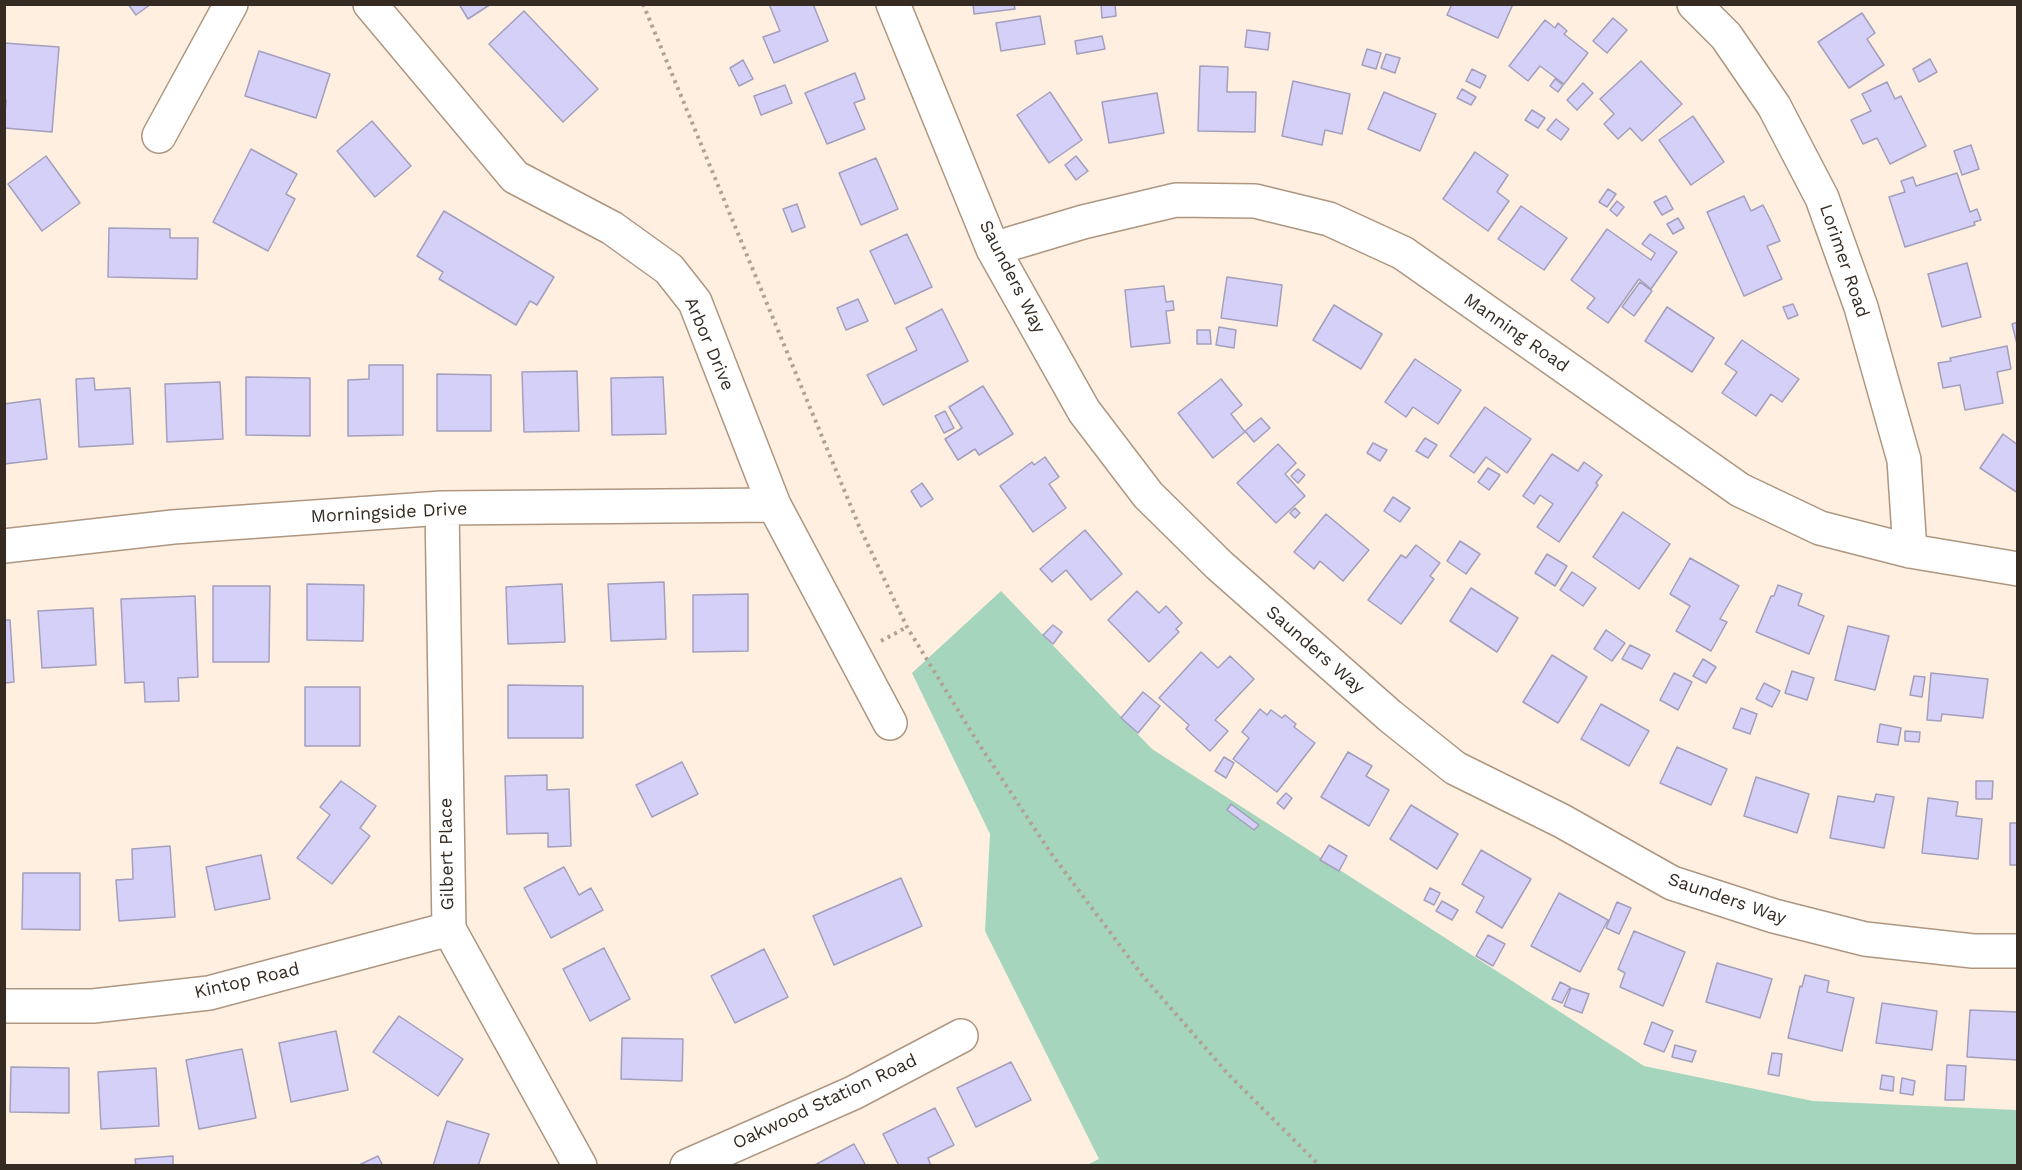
<!DOCTYPE html>
<html>
<head>
<meta charset="utf-8">
<style>
  body { margin:0 }
  #map { position:relative; width:2022px; height:1170px; overflow:hidden; background:#feefe0; font-family:"Work Sans",sans-serif }
  canvas { display:block }
  .frame { position:absolute; inset:0; border:6px solid #352b22; pointer-events:none }
</style>
</head>
<body>
<div id="map">
<canvas width="2022" height="1170"></canvas>
<div class="frame"></div>
</div>
<script>
const c = document.querySelector('canvas').getContext('2d');
c.lineJoin = 'round';
function fill(path, color) {
  c.fillStyle = color;
  c.fill(path, 'evenodd');
}
function trace(path, color, width, dash) {
  c.strokeStyle = color;
  c.lineWidth = width;
  c.lineCap = dash ? 'butt' : 'round';
  c.setLineDash(dash || []);
  c.stroke(path);
}
function label(font, color, halo, rows, align = 'center') {
  c.font = font + ' "Work Sans",sans-serif';
  c.lineWidth = 6;
  c.setLineDash([]);
  c.textBaseline = 'middle';
  c.strokeStyle = halo;
  c.fillStyle = color;
  for (const [text, x, y, turn = 0] of rows) {
    c.save();
    c.translate(x, y);
    c.rotate((+turn || 0) * Math.PI / 180);
    c.textAlign = isNaN(turn) ? turn : align;
    if (halo) c.strokeText(text, 0, 0);
    c.fillText(text, 0, 0);
    c.restore();
  }
}
const green = new Path2D(`
  M1001,591L1152,749L1644,1066L1813,1101L2017,1110V1165H1087L1099,1159L985,931L990,834L912,673Z`);
const building = new Path2D(`
  M128,4H151L136,15Z
  M459,4H491L468,19Z
  M769,4H813L828,41L774,63L763,37L780,31Z
  M973,4H1014L1015,9L974,14Z
  M1101,4H1115L1116,16L1102,18Z
  M1452,4H1513L1498,38L1447,15Z
  M524,11L598,89L563,122L489,44Z
  M1862,13L1875,33L1867,39L1884,65L1849,88L1818,42Z
  M1040,16L1045,44L1001,51L996,23Z
  M1613,18L1627,30L1607,53L1593,41Z
  M1545,20L1555,28L1558,23L1565,29L1567,31L1564,34L1588,53L1564,84L1540,66L1528,81L1509,66Z
  M1247,30L1270,33L1268,50L1245,47Z
  M1102,36L1105,49L1077,54L1075,41Z
  M4,43L59,47L52,132L4,128L6,100H4Z
  M1367,49L1381,53L1376,69L1362,65Z
  M259,51L330,74L316,118L245,96Z
  M1386,54L1400,58L1395,73L1381,68Z
  M1930,59L1937,72L1919,82L1913,69Z
  M743,60L753,79L739,86L730,68Z
  M1641,61L1682,104L1642,141L1630,128L1618,139L1604,124L1614,114L1600,99Z
  M1200,66L1228,67L1227,92H1256L1255,132L1198,131Z
  M1472,69L1486,76L1480,88L1466,81Z
  M855,73L865,99L854,103L865,129L827,144L805,93Z
  M1555,79L1563,85L1558,92L1550,86Z
  M1293,81L1350,94L1342,134L1325,130L1322,145L1282,136Z
  M1887,82L1895,99L1901,96L1926,146L1890,164L1877,138L1863,144L1851,120L1871,111L1862,94Z
  M1583,83L1593,93L1577,110L1567,100Z
  M785,85L792,103L761,115L754,96Z
  M1462,89L1476,97L1471,105L1457,98Z
  M1050,92L1082,140L1049,163L1017,115Z
  M1384,92L1436,114L1420,151L1368,129Z
  M1157,93L1164,133L1109,143L1102,102Z
  M1532,110L1545,118L1538,128L1525,120Z
  M1693,116L1724,162L1691,185L1659,140Z
  M1556,119L1569,129L1561,140L1547,130Z
  M372,121L411,166L375,197L337,151Z
  M1971,145L1979,169L1962,175L1954,151Z
  M251,149L297,174L286,194L295,199L268,251L213,222Z
  M1475,152L1508,175L1497,192L1509,201L1488,231L1443,199Z
  M46,156L80,203L42,231L8,184Z
  M1076,156L1088,171L1076,180L1065,165Z
  M876,158L898,209L861,225L839,173Z
  M1957,173L1970,212L1977,209L1981,220L1974,222L1975,225L1905,247L1889,197L1905,192L1901,181L1913,177L1916,186Z
  M1608,189L1616,194L1607,207L1599,202Z
  M1666,196L1673,209L1662,215L1654,202Z
  M1744,196L1751,211L1763,205L1770,219L1780,241L1767,246L1782,279L1744,296L1707,212Z
  M1617,201L1624,207L1617,216L1610,210Z
  M797,204L805,227L792,232L783,209Z
  M1521,206L1567,238L1544,270L1498,239Z
  M444,211L554,277L537,305L530,301L516,325L439,279L443,272L417,256Z
  M1678,218L1684,228L1673,234L1667,224Z
  M109,228L170,229V238H198L197,279L108,277Z
  M1607,229L1651,260L1655,253L1642,244L1650,234L1677,252L1651,289L1639,279L1608,323L1587,308L1595,298L1571,280Z
  M907,234L932,287L895,304L870,251Z
  M1967,263L1981,317L1942,327L1928,274Z
  M1227,277L1282,285L1277,326L1221,318Z
  M1640,282L1652,291L1634,316L1622,307Z
  M1164,286L1166,302L1173,301L1174,310L1166,311L1170,343L1131,347L1125,290Z
  M858,299L868,321L846,330L837,308Z
  M1793,304L1798,315L1788,319L1783,307Z
  M1334,305L1382,334L1361,369L1313,340Z
  M1667,307L1714,338L1692,372L1645,341Z
  M942,309L968,361L883,405L867,375L917,350L906,328Z
  M2018,322V344H2017L2012,324Z
  M1219,327L1236,330L1234,348L1216,345Z
  M1197,330H1210L1211,344H1197Z
  M1742,340L1799,379L1782,402L1771,394L1756,416L1722,393L1737,372L1725,364Z
  M2007,346L2011,369L1997,372L2003,403L1965,410L1960,385L1943,388L1938,363L1951,361L1950,358Z
  M1415,359L1461,390L1438,424L1413,407L1406,417L1385,402Z
  M369,365H403V435L348,436V380L369,379Z
  M577,371L579,431L524,432L522,372Z
  M437,374L491,375V431H437Z
  M246,377L310,378V436L246,435Z
  M663,377L666,434L612,435L611,378Z
  M94,378L95,390L130,388L133,444L79,447L76,379Z
  M1221,379L1242,405L1231,414L1245,432L1213,458L1178,413Z
  M220,382L223,439L167,442L165,384Z
  M983,386L1013,434L979,455L975,449L958,460L945,439L962,428L949,407Z
  M40,399L47,459L4,464V404Z
  M1485,407L1531,439L1507,473L1486,457L1474,473L1450,456Z
  M945,411L954,428L944,433L935,416Z
  M1261,418L1270,428L1254,442L1245,431Z
  M2003,434L2018,445V493L1980,468Z
  M1425,438L1437,445L1428,458L1416,451Z
  M1373,443L1387,450L1380,461L1367,453Z
  M1278,444L1296,463L1285,474L1305,496L1276,523L1237,483Z
  M1552,454L1578,471L1584,462L1602,475L1596,483L1598,485L1559,542L1537,527L1553,504L1540,495L1534,504L1523,496Z
  M1045,457L1059,477L1049,484L1066,508L1033,532L1000,486L1032,462L1034,465Z
  M1488,468L1500,475L1489,490L1478,482Z
  M1298,469L1305,475L1298,483L1291,476Z
  M922,483L933,499L921,507L911,491Z
  M1393,497L1410,508L1400,522L1384,511Z
  M1295,508L1300,513L1295,518L1290,513Z
  M1623,512L1670,544L1639,589L1593,557Z
  M1326,514L1369,550L1343,581L1320,561L1314,569L1294,552Z
  M1085,530L1122,574L1091,600L1066,570L1052,582L1040,569Z
  M1460,541L1480,554L1466,574L1447,561Z
  M1416,545L1440,563L1430,576L1434,579L1401,624L1368,600L1401,555L1406,558Z
  M1547,554L1567,566L1555,586L1535,573Z
  M1690,558L1739,586L1720,619L1727,622L1711,651L1676,631L1690,606L1670,594Z
  M1572,572L1596,588L1583,606L1560,590Z
  M664,582L666,639L611,641L608,584Z
  M307,584L364,585L363,641L307,640Z
  M562,584L565,642L508,644L506,587Z
  M1778,585L1802,594L1798,605L1824,616L1809,654L1756,632L1771,596H1774Z
  M213,586H270L269,662H213Z
  M1471,588L1518,618L1497,652L1450,621Z
  M1137,591L1159,613L1166,606L1182,623L1176,629L1179,632L1149,662L1108,620Z
  M748,594V651L693,652V595Z
  M195,596L198,677L178,678L179,701L145,702L144,682L125,683L121,599Z
  M93,608L96,665L42,668L38,611Z
  M4,620H10L14,682L4,683Z
  M1053,625L1062,632L1053,644L1043,635Z
  M1848,626L1889,636L1875,690L1835,680Z
  M1606,630L1625,643L1612,661L1594,649Z
  M1630,645L1650,655L1642,669L1622,659Z
  M1201,652L1218,668L1230,656L1254,679L1215,720L1228,731L1210,751L1186,729L1189,725L1159,698Z
  M1552,655L1587,677L1558,723L1523,702Z
  M1703,659L1716,667L1706,683L1693,676Z
  M1792,671L1814,678L1807,700L1785,693Z
  M1674,673L1692,682L1678,710L1660,700Z
  M1931,673L1988,679L1983,718L1942,714L1941,721L1927,720Z
  M1914,676L1925,677L1922,697L1910,695Z
  M1764,683L1780,691L1772,707L1756,699Z
  M508,685L583,686V738H508Z
  M305,687H360V746H305Z
  M1143,692L1160,706L1138,733L1121,718Z
  M1601,704L1649,731L1629,766L1581,739Z
  M1741,708L1757,714L1750,734L1733,728Z
  M1260,709L1267,715L1271,710L1282,718L1285,715L1296,724L1294,727L1315,743L1277,792L1233,759L1249,738L1242,732Z
  M1880,724L1901,728L1898,745L1877,742Z
  M1905,731L1920,732L1919,742L1905,741Z
  M1677,747L1727,769L1711,805L1660,783Z
  M1348,752L1372,766L1366,776L1389,790L1369,826L1321,797Z
  M1224,757L1234,763L1226,778L1215,771Z
  M682,762L698,794L652,817L636,785Z
  M547,775V790L569,789L571,846L548,847V833L507,834L505,776Z
  M1756,777L1809,794L1797,833L1744,816Z
  M341,781L376,806L360,828L370,836L332,884L297,858L330,815L320,807Z
  M1976,781H1993L1992,799H1976Z
  M1286,793L1292,798L1284,809L1277,803Z
  M1876,794L1894,797L1884,848L1830,838L1838,796L1874,802Z
  M1928,798L1958,802L1956,816L1982,819L1978,859L1922,853Z
  M1231,804L1259,825L1254,830L1227,810Z
  M1411,805L1458,834L1437,869L1390,839Z
  M2010,823H2018V865H2010Z
  M1329,845L1347,856L1339,871L1320,860Z
  M170,846L175,917L119,921L116,880L133,879L132,849Z
  M1481,850L1531,879L1502,928L1476,912L1484,897L1462,884Z
  M261,855L270,899L215,910L206,867Z
  M564,867L579,895L591,888L603,910L551,938L524,888Z
  M23,873H80V930L22,929Z
  M901,878L922,926L834,965L813,916Z
  M1430,888L1440,893L1434,905L1424,900Z
  M1559,893L1608,920L1580,972L1531,946Z
  M1442,901L1458,910L1452,920L1436,911Z
  M1617,902L1631,908L1619,934L1606,928Z
  M1634,931L1685,952L1663,1006L1620,987L1625,973L1618,969Z
  M1488,935L1505,944L1493,966L1476,956Z
  M604,948L630,999L590,1021L563,969Z
  M764,949L788,997L735,1023L711,976Z
  M1717,963L1772,979L1760,1018L1706,1002Z
  M1805,975L1829,981L1827,992L1854,998L1842,1051L1788,1038L1800,986L1802,987Z
  M1560,982L1570,987L1562,1003L1552,999Z
  M1571,988L1589,994L1582,1013L1564,1006Z
  M1882,1003L1937,1011L1932,1050L1876,1043Z
  M1970,1010L2018,1012V1060L1967,1057Z
  M399,1016L463,1059L438,1096L373,1052Z
  M1652,1022L1673,1031L1664,1052L1644,1044Z
  M336,1031L348,1090L291,1102L279,1043Z
  M622,1038L683,1039L682,1081L621,1079Z
  M1675,1045L1696,1051L1692,1062L1672,1057Z
  M242,1049L256,1118L199,1129L186,1060Z
  M1772,1053L1782,1054L1779,1076L1768,1074Z
  M1011,1062L1031,1100L976,1127L957,1088Z
  M1947,1065L1966,1066L1964,1100H1945Z
  M11,1067L69,1068V1113L10,1112Z
  M156,1068L159,1126L101,1129L98,1072Z
  M1882,1075L1894,1077L1893,1091L1880,1089Z
  M1902,1078L1915,1081L1913,1095L1900,1093Z
  M935,1108L954,1145L928,1158L931,1166H899L883,1134Z
  M447,1121L489,1134L478,1166H433Z
  M854,1144L866,1166H813Z
  M173,1156V1166H136L135,1159Z
  M378,1156L383,1166H357Z`);
const path = new Path2D(`
  M643,4L859,526L907,627L975,738L1050,852L1142,975L1229,1075L1320,1166
  M881,641L907,627`);
const minor = new Path2D(`
  M370,4L515,177L612,228L669,269L695,302L774,505L890,723
  M893,4L993,249L1084,411L1148,495L1219,565L1390,716L1455,768L1562,821L1672,883L1774,916L1865,939L1973,951H2018
  M1694,4L1726,36L1774,106L1822,198L1861,307L1904,460L1910,551
  M159,136L231,4
  M993,249L1083,222L1176,200L1255,201L1329,219L1403,253L1740,490L1820,528L1910,551L2018,569
  M442,508L449,929L580,1166
  M4,546L173,527L442,508L774,505
  M4,1006H93L209,993L449,929
  M687,1166L853,1093L961,1036`);
const streetNames = [
  ["Lorimer Road",1844,261,71],
  ["Saunders Way",1012,277,63],
  ["Manning Road",1516,333,35],
  ["Arbor Drive",709,344,67],
  ["Morningside Drive",389,513,-3],
  ["Saunders Way",1315,650,41],
  ["Gilbert Place",447,854,-91],
  ["Saunders Way",1727,899,19],
  ["Kintop Road",247,981,-13],
  ["Oakwood Station Road",825,1102,-25]
];
fill(green, '#a5d5bd');
fill(building, '#d5d0f7');
trace(building, '#a39fbc', 1.5);
trace(minor, '#ae9681', 36);
trace(path, '#b0a396', 4, [3, 4.5]);
trace(minor, '#fff', 33);
label('18px', '#352b22', '#fff', streetNames);
</script>
</body>
</html>
